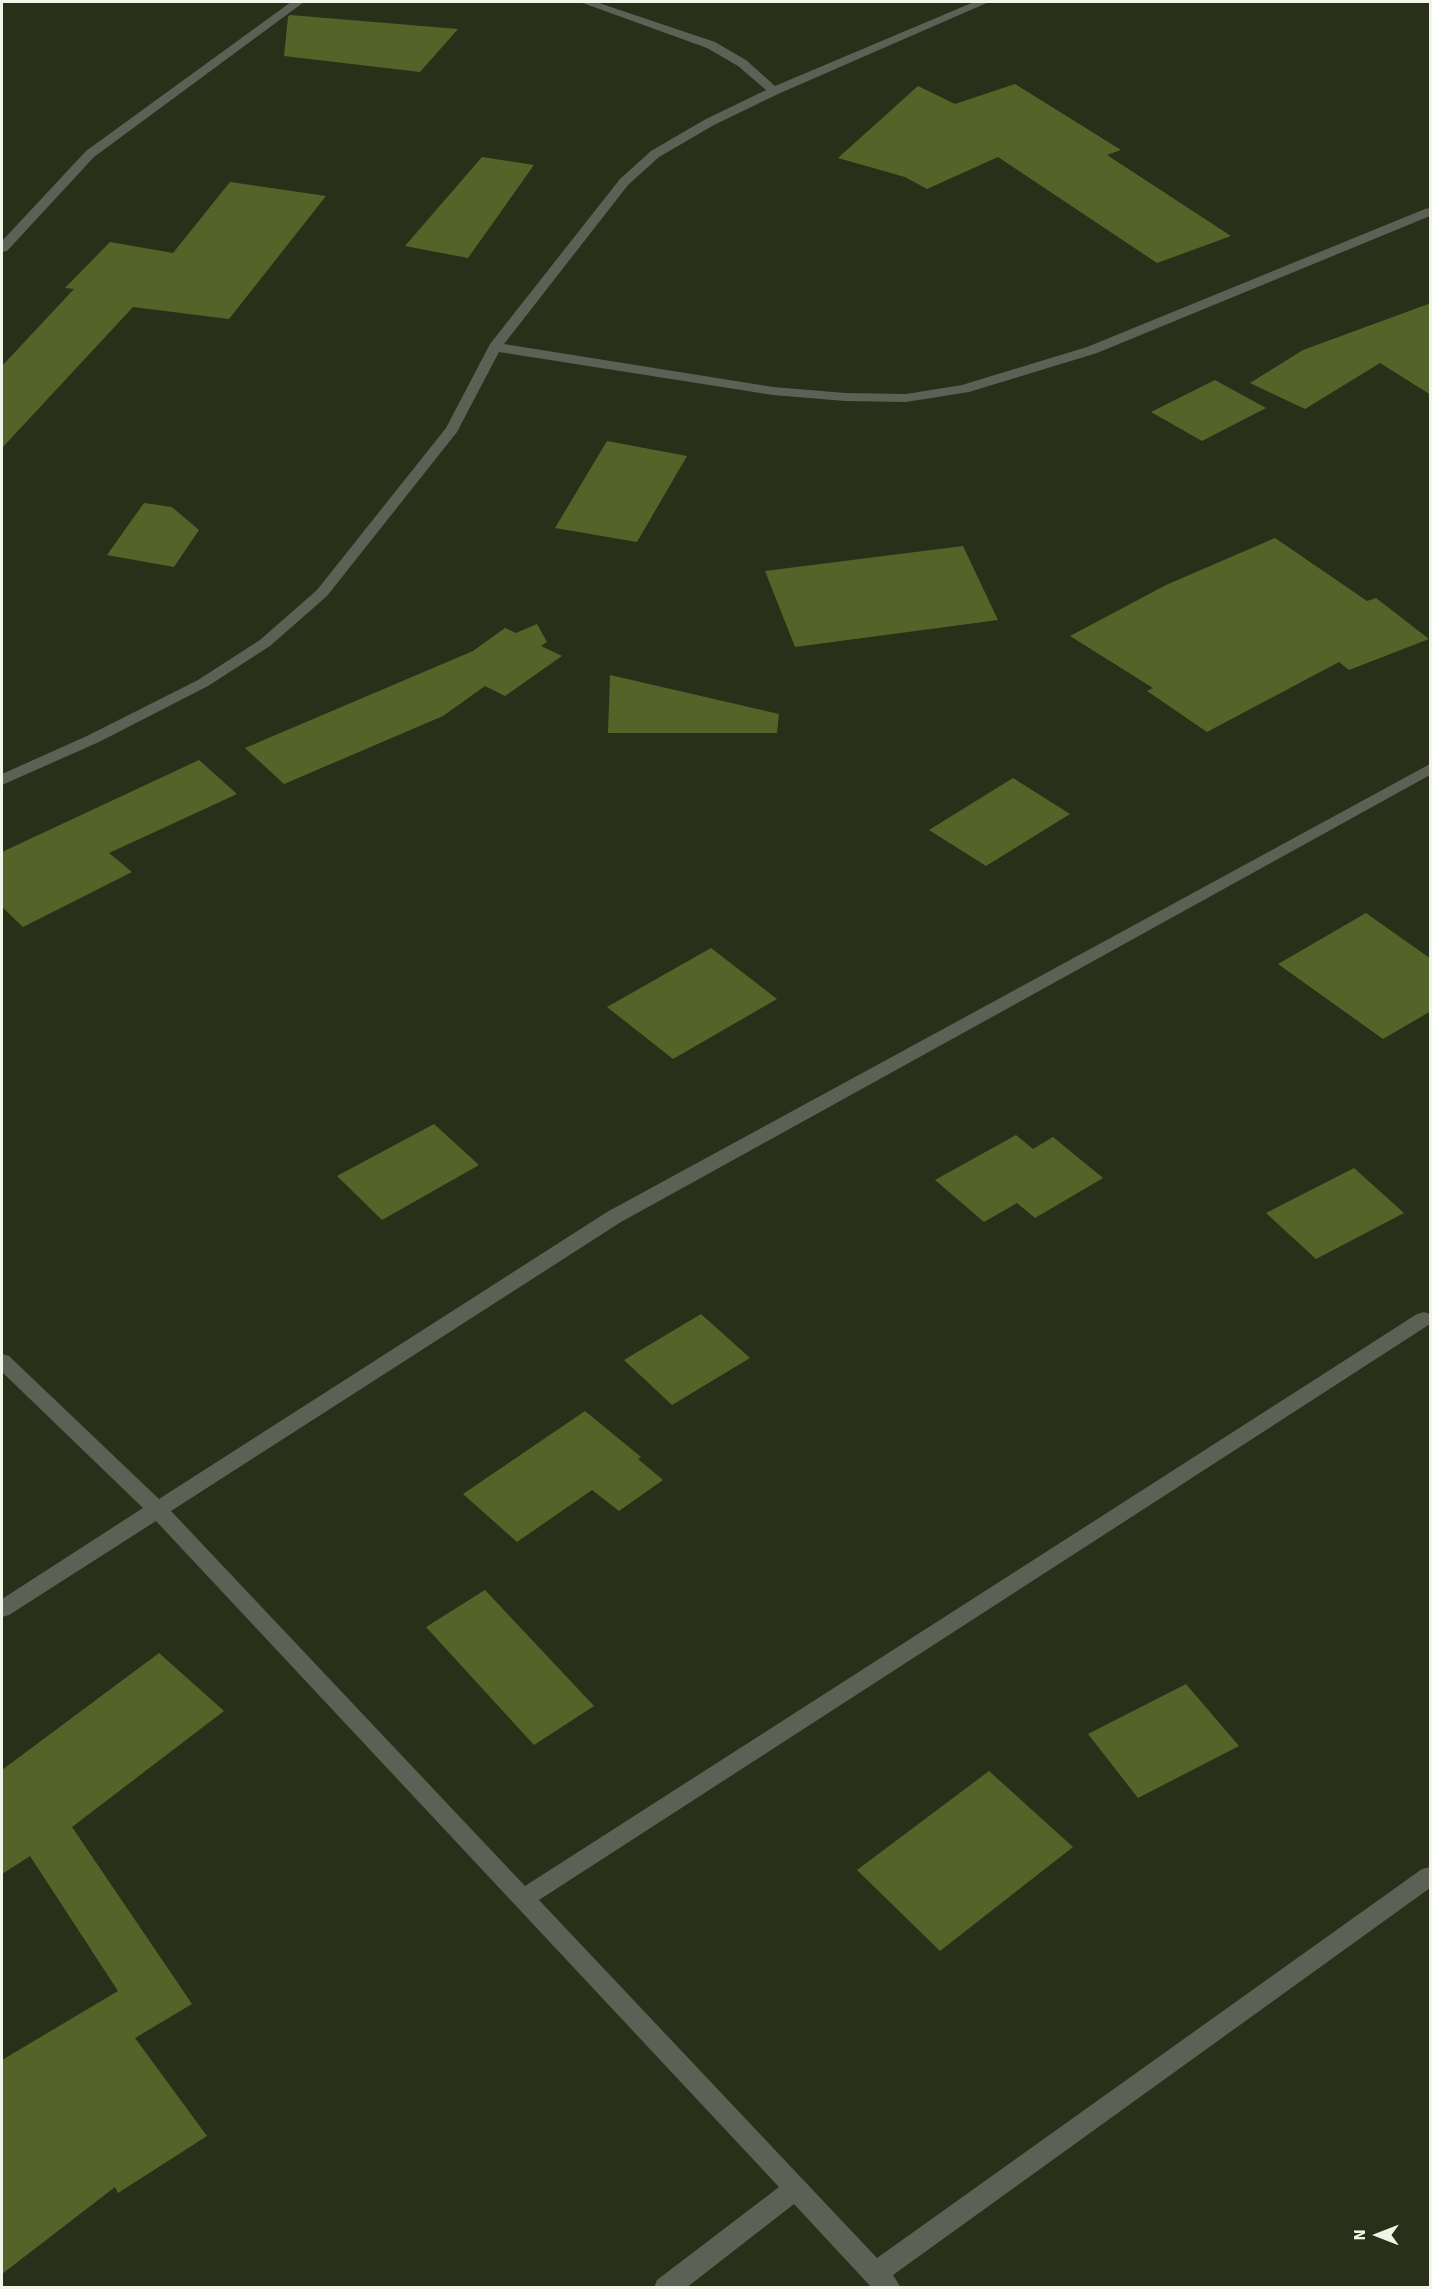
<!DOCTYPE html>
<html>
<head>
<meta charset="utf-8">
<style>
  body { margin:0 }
  #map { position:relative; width:1432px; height:2289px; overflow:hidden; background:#293019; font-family:Signika,sans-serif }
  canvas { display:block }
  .frame { position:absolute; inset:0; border:3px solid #f0f5e7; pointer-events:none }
  .north { position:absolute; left:1348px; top:2205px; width:60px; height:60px; -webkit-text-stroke:4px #293019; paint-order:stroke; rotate:270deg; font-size:16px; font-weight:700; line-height:24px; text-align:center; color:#f0f5e7 }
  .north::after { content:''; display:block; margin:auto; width:21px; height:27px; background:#f0f5e7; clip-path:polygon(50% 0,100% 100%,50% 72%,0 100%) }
</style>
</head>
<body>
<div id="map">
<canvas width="1432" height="2289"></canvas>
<div class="frame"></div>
<div class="north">N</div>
</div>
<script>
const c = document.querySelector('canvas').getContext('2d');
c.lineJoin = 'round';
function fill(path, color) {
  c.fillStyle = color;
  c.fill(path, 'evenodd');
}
const building = new Path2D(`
  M290,15L458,29L420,72L284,56L288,17Z
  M1015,84L1121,150L1107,155L1231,236L1157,263L998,157L927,189L905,177L838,158L918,86L955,104Z
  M482,157L534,165L468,258L405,246Z
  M230,182L326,196L229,319L133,307L2,448V366L74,289L65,288L110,242L173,253Z
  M1431,303V395L1380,363L1305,409L1250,383L1303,350Z
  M1215,380L1266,408L1202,441L1151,412Z
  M607,441L687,456L637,542L555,528Z
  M144,503L172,507L199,530L174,567L107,555Z
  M1275,538L1367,601L1376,598L1429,639L1349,670L1339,662L1207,732L1147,691L1153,688L1070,636L1166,585Z
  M963,546L998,620L795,647L765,571Z
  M537,624L547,642L541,646L562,656L505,696L485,686L443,716L284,784L245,748L473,651L505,628L516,633Z
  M610,675L779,714L777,733H608Z
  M199,760L237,794L109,853L132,872L23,927L2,907V852Z
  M1013,778L1070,814L986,866L929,830Z
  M1366,913L1431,959V1011L1383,1039L1278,964Z
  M711,948L777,999L673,1059L607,1007Z
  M434,1124L479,1165L382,1220L337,1176Z
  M1016,1135L1033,1149L1053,1137L1103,1178L1035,1218L1017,1203L984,1222L935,1180Z
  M1354,1168L1404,1213L1316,1259L1266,1213Z
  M701,1314L750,1358L672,1405L624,1360Z
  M585,1411L641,1457L638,1459L663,1480L619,1511L592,1490L517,1542L463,1494Z
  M485,1590L594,1706L534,1745L426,1627Z
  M159,1653L224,1711L72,1827L192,2004L135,2038L207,2136L118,2193L115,2187L2,2274V2060L118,1991L30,1856L2,1874V1770Z
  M1186,1684L1239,1746L1138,1798L1088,1734Z
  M989,1771L1073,1847L940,1951L857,1870Z`);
const street = new Path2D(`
  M291,2H304L94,157L7,251L2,252V241L86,151Z
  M580,2H596L715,42L746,60L775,86L974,2H989L778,94L714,125L659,157L628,185L504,344L773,387L845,393L906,394L962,385L1087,347L1425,209L1430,208V216L1097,353L969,392L906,402L845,401L773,395L499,352L457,432L327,596L270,646L208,686L99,742L2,785V774L87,736L198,680L260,640L317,590L446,428L490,344L620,179L651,151L706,119L766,90L738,66L707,48Z
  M1430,764V775L621,1222L171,1511L525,1886L1417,1314L1424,1312L1430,1314V1324L539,1900L877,2258L1422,1869L1430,1867V1888L893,2275L901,2288H872L794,2204L686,2288H654L657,2280L779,2187L156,1521L9,1615L2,1617V1599L143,1508L2,1372V1354L9,1356L159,1499L607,1212Z`);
fill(building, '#546429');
fill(street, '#5d6155');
</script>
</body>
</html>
